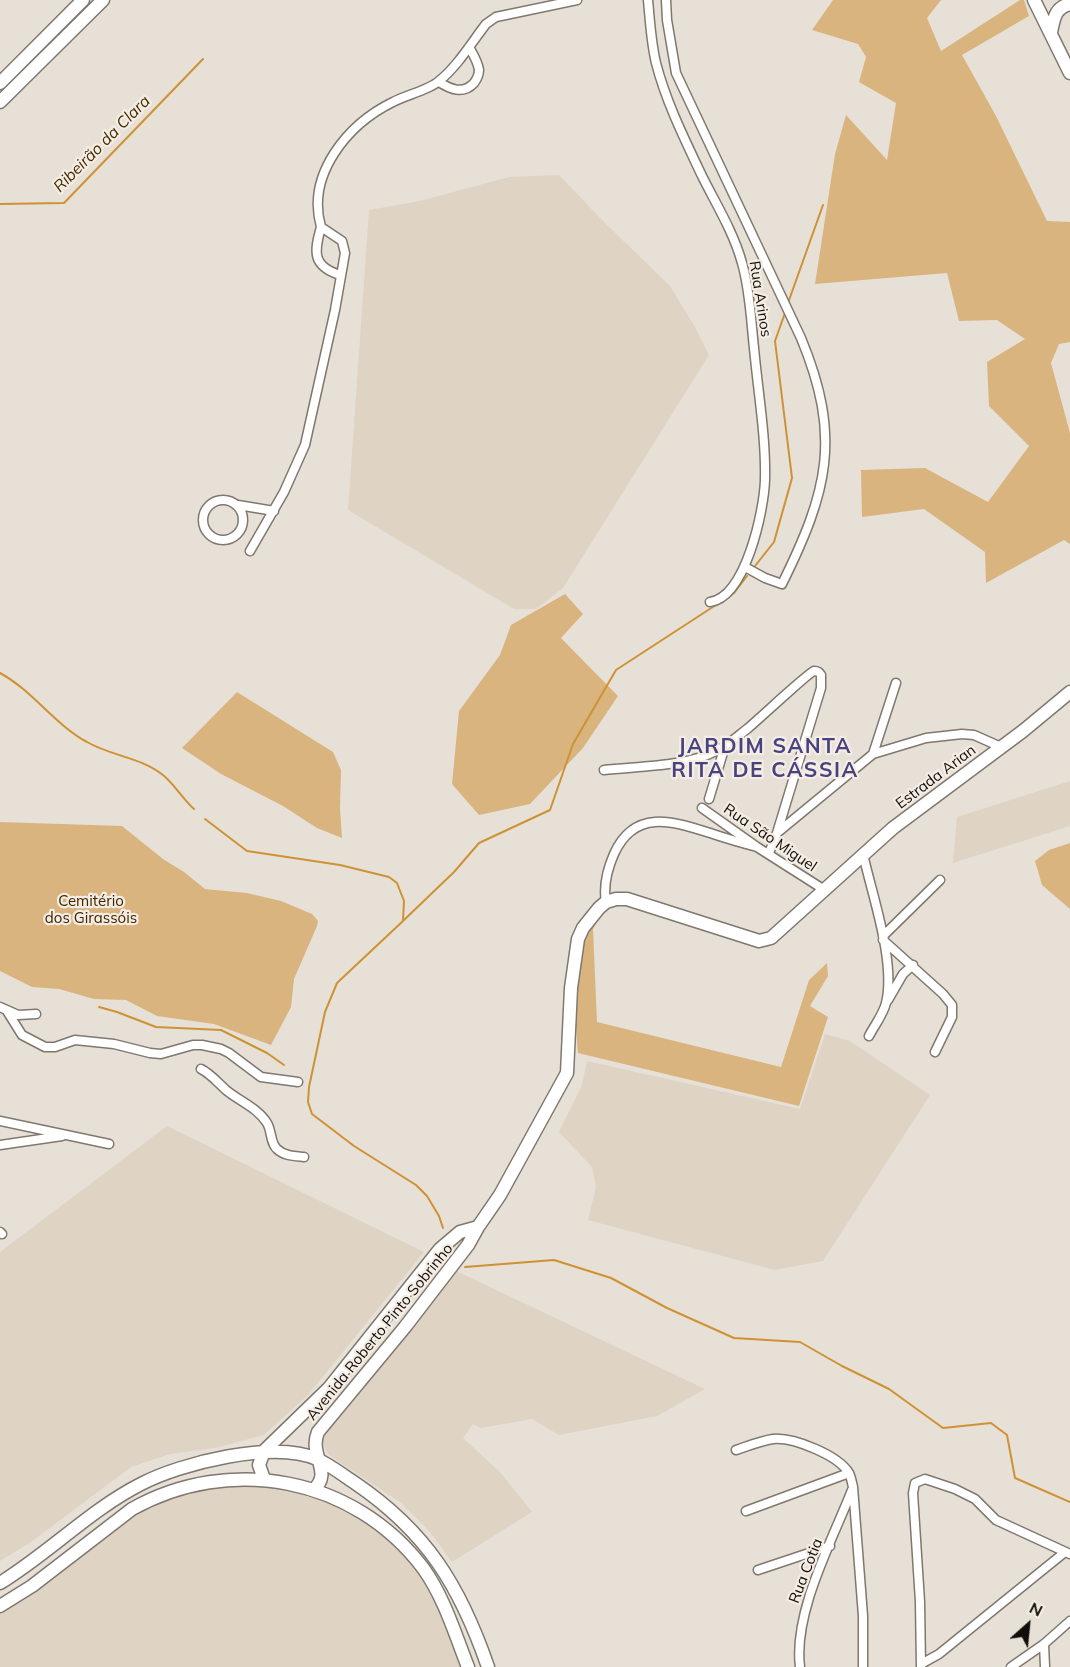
<!DOCTYPE html>
<html>
<head>
<meta charset="utf-8">
<style>
  body { margin:0 }
  #map { position:relative; width:1070px; height:1667px; overflow:hidden; background:#e7e0d7; font-family:Mulish,sans-serif }
  canvas { display:block }
  .north { position:absolute; left:998px; top:1595px; width:60px; height:60px; -webkit-text-stroke:4px #f5ede4; paint-order:stroke; rotate:27deg; font-size:16px; font-weight:700; line-height:24px; text-align:center; color:#100e0b }
  .north::after { content:''; display:block; margin:auto; width:21px; height:27px; background:#100e0b; clip-path:polygon(50% 0,100% 100%,50% 72%,0 100%) }
</style>
</head>
<body>
<div id="map">
<canvas width="1070" height="1667"></canvas>
<div class="north">N</div>
</div>
<script>
const c = document.querySelector('canvas').getContext('2d');
c.lineJoin = 'round';
function fill(path, color) {
  c.fillStyle = color;
  c.fill(path, 'evenodd');
}
function trace(path, color, width, dash) {
  c.strokeStyle = color;
  c.lineWidth = width;
  c.lineCap = dash ? 'butt' : 'round';
  c.setLineDash(dash || []);
  c.stroke(path);
}
function label(font, color, halo, rows, align = 'center') {
  c.font = font + ' Mulish,sans-serif';
  c.lineWidth = 4.5;
  c.setLineDash([]);
  c.textBaseline = 'middle';
  c.strokeStyle = halo;
  c.fillStyle = color;
  for (const [text, x, y, turn = 0] of rows) {
    c.save();
    c.translate(x, y);
    c.rotate((+turn || 0) * Math.PI / 180);
    c.textAlign = isNaN(turn) ? turn : align;
    if (halo) c.strokeText(text, 0, 0);
    c.fillText(text, 0, 0);
    c.restore();
  }
}
const built = new Path2D(`
  M559,175L604,222L670,286L696,329L709,355L563,588L536,609H514L348,510L369,210L420,201L509,177Z
  M1070,781V826L953,863L957,817Z
  M825,1034L850,1041L930,1095L823,1261L775,1270L588,1220L596,1187L592,1167L559,1132L582,1085L587,1061L800,1109Z
  M167,1126L424,1252L308,1395L264,1435L215,1448L170,1454L131,1467L31,1542L0,1561V1252Z
  M454,1270L705,1389L657,1416L559,1435L532,1419L481,1428L473,1424L463,1438L501,1473L532,1512L452,1562L430,1532L401,1503L329,1455L323,1444L324,1429Z
  M251,1481L300,1488L346,1506L384,1532L409,1558L428,1584L443,1616L462,1667H0V1610L114,1525L157,1499L202,1485Z`);
const green = new Path2D(`
  M833,0H941L927,18L941,51L1020,0H1024L1029,16L962,55L996,116L1047,221L1070,222V342L1059,344L1051,363L1070,433V544L1064,540L986,583L985,552L924,509L862,517L861,470L925,468L988,502L1029,446L989,406L987,362L1025,339L997,320L959,321L947,273L815,284L835,154L846,115L887,160L896,103L859,82L866,57L858,44L812,30Z
  M565,594L583,614L561,638L618,696L583,748L530,804L479,815L452,784L459,711L500,655L511,625Z
  M237,692L333,752L341,770L340,808L342,838L317,828L283,806L221,774L182,748Z
  M0,822L122,826L163,859L184,872L205,889L247,893L281,901L312,914L318,921L317,926L294,979L291,1007L271,1045L214,1024L157,1016L126,1000L94,999L59,989L32,987L0,971Z
  M1070,843V909L1042,885L1035,861L1049,850Z
  M604,908L593,929L597,1022L781,1067L809,980L827,963L828,976L810,1006L828,1017L799,1106L578,1053C576,1024 570,958 583,933C587,924 598,916 604,908Z`);
const stream = new Path2D(`
  M0,204L64,203L203,59
  M788,303L823,205
  M755,566L774,542L792,478L775,341L785,313
  M727,598L734,593L747,576
  M0,673C33,691 54,724 87,742C111,756 140,757 163,775C174,784 183,799 194,809
  M205,819L247,851L340,865L389,877L397,883L404,901L403,921L337,983L325,1012L309,1087L308,1102L312,1114L354,1146L416,1185L427,1196L439,1216L443,1228
  M404,920L454,872L479,843L550,810L573,744L616,670L722,601
  M99,1007L117,1012L156,1027L221,1030L267,1053L284,1065
  M465,1267L554,1260L611,1278L667,1308L734,1338L800,1342L842,1366L889,1389L943,1428L991,1423L1007,1435L1015,1478L1070,1502`);
const street = new Path2D(`
  M648,0C650,21 651,42 656,63C666,102 685,140 702,176C716,204 734,233 742,263C750,290 751,321 754,348C758,392 766,436 765,480C764,510 746,597 710,602
  M666,0L667,20L676,73L801,338C842,437 828,491 782,584L765,578L745,567
  M439,82C450,89 463,95 474,83C477,79 479,75 479,70C478,62 473,54 469,47
  M321,227C306,174 348,124 393,102C406,95 429,90 439,81C457,67 472,42 486,24L496,17L577,0
  M321,227C314,252 312,266 340,275
  M203 520a20 20 0 1 1 40 0a20 20 0 1 1-40 0Z
  M238,505L274,511
  M250,551L284,492L305,445L335,310L345,253L342,241L321,227
  M873,754L896,683
  M604,770C638,766 687,767 718,750C728,745 738,736 747,729C757,721 809,672 814,671C818,671 819,672 821,675V688L777,833
  M709,799L725,746
  M702,808L757,847L823,889
  M769,853L777,833L873,754L926,738L962,734L974,735L1001,747
  M863,854C872,895 896,962 886,1003C883,1015 874,1026 869,1036
  M606,902C603,885 607,870 614,854C635,807 675,822 713,834C728,839 742,843 757,847
  M883,936L940,880
  M883,940L943,994L952,1005V1017L935,1052
  M888,1000L903,974L913,965
  M0,1007L18,1015L36,1014
  M7,1011L22,1035L45,1047H55L75,1040L114,1044L150,1053L161,1054L193,1045H202L221,1049L229,1053L261,1077L298,1082
  M201,1069C211,1074 217,1082 226,1090C239,1101 258,1108 267,1123C272,1131 270,1143 277,1149C284,1156 295,1156 304,1157
  M0,1121L109,1144
  M0,1145L62,1136
  M0,1232L2,1234
  M736,1450C748,1446 760,1441 773,1439C793,1437 838,1455 849,1473C851,1477 852,1483 853,1487L863,1616V1667
  M746,1511L849,1473
  M758,1570L830,1546
  M1044,1644L1045,1667
  M921,1664L939,1654L1065,1552
  M800,1667C793,1613 832,1541 852,1490
  M921,1667L920,1602L913,1493L915,1483L925,1479L955,1489L975,1499L996,1520L1070,1554
  M1011,1667L1044,1644L1070,1621`);
const secondary = new Path2D(`
  M1034,0L1070,73
  M1051,32C1054,19 1055,7 1070,4
  M0,83L83,0
  M0,102L103,0
  M264,1479L259,1465L264,1451L329,1388L440,1249L460,1232L478,1227
  M313,1490C334,1473 308,1455 318,1432L405,1327L468,1245L478,1227L500,1195L567,1073L571,988L578,939L583,928L599,908L606,902L616,899H627L759,941L771,938L893,828L1023,731L1070,692
  M0,1583C49,1553 90,1510 141,1484C181,1463 274,1440 317,1459C330,1465 343,1475 355,1483C427,1532 460,1586 488,1667
  M0,1606L32,1586L132,1509C230,1454 354,1477 423,1568C444,1597 455,1634 468,1667`);
const streetNames = [
  ["Rua Arinos",760,299,81],
  ["Estrada Arian",936,777,-37],
  ["Rua São Miguel",770,838,34],
  ["Avenida Roberto Pinto Sobrinho",380,1332,-51],
  ["Rua Cotia",806,1571,-69]
];
const parkNames = [
  ["Cemitério",91,901],
  ["dos Girassóis",91,918]
];
const waterNames = [
  ["Ribeirão da Clara",102,144,-45]
];
const districtNames = [
  ["JARDIM SANTA",765,747],
  ["RITA DE CÁSSIA",765,771]
];
fill(built, '#dfd3c4');
fill(green, '#dab47f');
trace(stream, '#ce9234', 2);
trace(street, '#7e786f', 11);
trace(secondary, '#7e786f', 15);
trace(street, '#fff', 8);
trace(secondary, '#fff', 12);
label('15px', '#100e0b', '#f5ede4', streetNames);
label('15px', '#3e2600', '#f5ede4', parkNames);
label('italic 16px', '#442c03', '#f5ede4', waterNames);
c.letterSpacing = '1.5px';
label('bold 21px', '#484380', '#f5ede4', districtNames);
c.letterSpacing = '0px';
</script>
</body>
</html>
